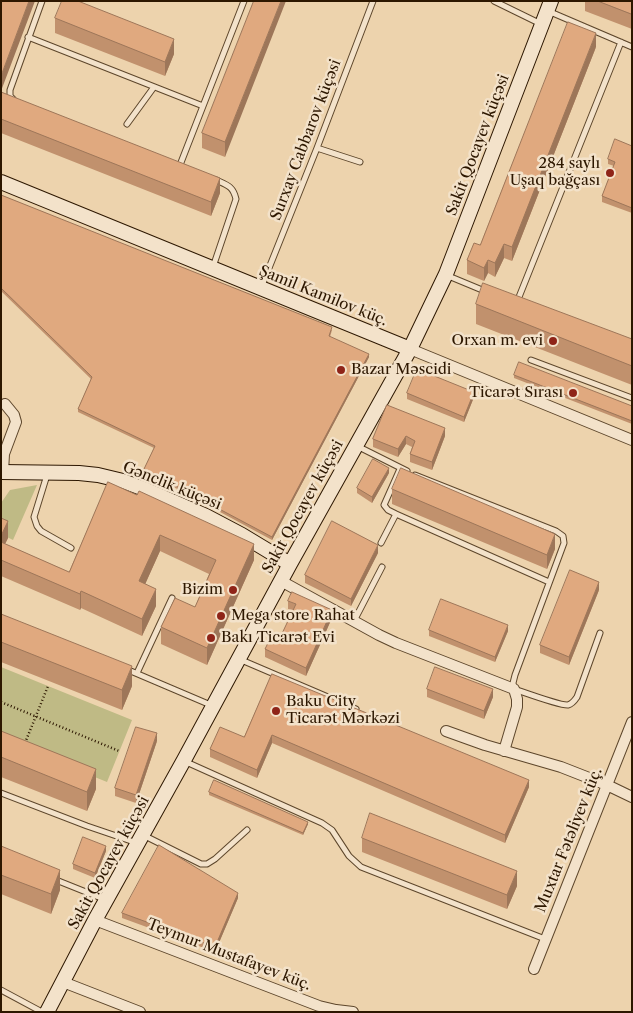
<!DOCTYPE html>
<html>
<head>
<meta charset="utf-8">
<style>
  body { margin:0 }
  #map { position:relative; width:633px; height:1013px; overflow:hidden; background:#edd3ad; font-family:"Libre Caslon Text",serif }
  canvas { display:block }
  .frame { position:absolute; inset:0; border:2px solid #2d1700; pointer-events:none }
</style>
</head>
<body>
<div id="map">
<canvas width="633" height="1013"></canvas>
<div class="frame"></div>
</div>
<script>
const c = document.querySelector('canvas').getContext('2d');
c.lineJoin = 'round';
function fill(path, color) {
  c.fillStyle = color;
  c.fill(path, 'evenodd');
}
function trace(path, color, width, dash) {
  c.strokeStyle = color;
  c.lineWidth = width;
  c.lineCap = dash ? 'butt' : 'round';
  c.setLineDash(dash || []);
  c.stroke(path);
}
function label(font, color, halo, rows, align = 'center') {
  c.font = font + ' "Libre Caslon Text",serif';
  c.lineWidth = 5;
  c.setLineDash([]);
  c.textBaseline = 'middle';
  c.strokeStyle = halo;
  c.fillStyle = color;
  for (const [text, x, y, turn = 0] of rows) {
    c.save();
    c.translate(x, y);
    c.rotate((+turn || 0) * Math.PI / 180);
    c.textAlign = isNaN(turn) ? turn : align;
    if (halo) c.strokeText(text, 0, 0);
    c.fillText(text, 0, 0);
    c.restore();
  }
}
const green = new Path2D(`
  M37,485L13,540L1,534V503L10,490Z
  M1,667L132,720L107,782L1,739Z`);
const path = new Path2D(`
  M1,702L119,751
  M25,743L48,686`);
const lane = new Path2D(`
  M494,1L541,24
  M548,11L632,47
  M28,37L203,106
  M13,99L10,96V90L42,1
  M127,124L154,87
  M317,148L360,162
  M180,165L244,1
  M213,267L236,199C233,186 227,185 216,180
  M446,275L487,292
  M261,288L317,148L373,1
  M517,302L621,42
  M531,360L632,398
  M357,446L407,471
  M400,469L384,505L388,510L396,514L549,582
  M47,475L34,517L37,526L41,531L71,548
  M415,475L556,531L563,536L564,543L515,675L513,683L514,689C523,692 561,706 568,705C572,704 575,700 577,697L600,633
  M381,543L396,514
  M354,621L382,567
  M239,659L356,709
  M126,669L213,706
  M137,673L172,598
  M184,761L322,823L332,830L349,856L361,867L545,939
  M1,793L87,826L137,843
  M143,835L201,864H207L215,859L247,830
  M56,880L106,900
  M1,990L42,1012`);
const street = new Path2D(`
  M410,349L632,440
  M3,472L4,454L16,422L14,415L5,404
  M281,581L379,635L396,643L514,689L517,699V707L504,751
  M446,731L485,745L561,767L607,785L632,797
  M95,920L319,1006L336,1010L353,1012
  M534,969L632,722
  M63,982L140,1012`);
const secondary = new Path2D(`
  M1,182L410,349
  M1,472L79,473L98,475L123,481L144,489L206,516L242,535L290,564
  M47,1012L95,920L184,760L290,564L410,349L446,274L551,1`);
const wall = new Path2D(`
  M254,1L225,157L202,148V133Z
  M585,1H632V29L585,11Z
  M55,18L174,54L165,76L55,33Z
  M596,47L512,261L504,258L495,277L488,273L484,281L467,274V260L480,245Z
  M1,92L220,193L211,216L1,133Z
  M632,146V213L602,202V196L614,166L608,164V159Z
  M1,195L332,330L330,337L369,357L272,540L144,471V469L154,448L78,412V409L91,379L1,291Z
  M476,304L632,339V385L476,324Z
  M514,375L632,406V424L514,378Z
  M407,393L474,397L464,422L407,399Z
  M387,405L445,436L432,470L410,462V454L412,447L406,444L398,457L373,447V439Z
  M389,473L372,503L357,493V488Z
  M108,482L254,560L207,665L161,644V627L195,607L209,574L160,551L145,584L156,606L142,636L81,608L80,610L1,576V518L8,538L5,544L69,572Z
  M392,489L555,549L547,569L392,504Z
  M378,553L351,606L305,583V575Z
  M599,590L569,665L540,653V645Z
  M288,601L332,618L306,676L265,657V649L278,642L293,611L288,609Z
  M1,614L132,686L122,710L1,662Z
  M429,630L508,631L495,662L429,636Z
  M272,674L529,787L505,843L272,743L257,778L210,757V749L244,737Z
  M427,689L493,697L484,719L427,697Z
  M1,731L96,789L87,811L1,777Z
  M157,741L136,803L115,796V788Z
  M209,792L308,824L303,835L209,795Z
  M362,838L517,886L507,909L362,852Z
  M1,846L60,890L51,914L1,894Z
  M106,851L95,878L73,869V864Z
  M238,898L215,952L122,918V913Z`);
const shadedWall = new Path2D(`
  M29,1H35L1,91V76Z
  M281,1H286L225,157V142Z
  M596,33V47L512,261V247Z
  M174,39V54L165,76V62Z
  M220,178V193L211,216V202Z
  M504,244V258L495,277V263Z
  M488,260V273L484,281V268Z
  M369,354V357L272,540V537Z
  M474,392V397L464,422V417Z
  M445,428V436L432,470V462Z
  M406,436V444L398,457V449Z
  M389,468V473L372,503V497Z
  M8,521V538L1,552V536Z
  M555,534V549L547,569V555Z
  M160,535V551L139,598V581Z
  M254,544V560L207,665V648Z
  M378,545V553L351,606V599Z
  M599,582V590L569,665V657Z
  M156,589V606L142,636V619Z
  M81,591V608L80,610V594Z
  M332,610V618L306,676V668Z
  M508,625V631L495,662V657Z
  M132,666V686L122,710V690Z
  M493,689V697L484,719V711Z
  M157,733V741L136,803V795Z
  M272,735V743L257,778V770Z
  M96,769V789L87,811V792Z
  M529,780V787L505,843V835Z
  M308,822V824L303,835V833Z
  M106,846V851L95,878V873Z
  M60,870V890L51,914V894Z
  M517,871V886L507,909V895Z
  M238,893V898L215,952V947Z`);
const building = new Path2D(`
  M2,1H29L1,76V4Z
  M62,1H78L174,39L165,62L55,18Z
  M254,1H281L225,142L202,133Z
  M598,1H632V14Z
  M568,22L596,33L512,247L504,244L495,263L488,260L484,268L467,260L474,243L480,245Z
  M1,92L220,178L211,202L1,119Z
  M615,139L632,146V208L602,196L615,162L608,159Z
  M1,195L332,327L329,336L369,354L272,537L144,469L155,446L78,409L92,377L1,288Z
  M483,283L632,339V366L476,304Z
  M519,362L632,406V421L514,375Z
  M417,369L474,392L464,417L407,393Z
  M387,405L445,428L432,462L410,454L415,441L406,436L398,449L373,439Z
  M373,459L389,468L372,497L357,488Z
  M401,468L555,534L547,555L392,489Z
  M108,482L137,495L139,491L254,544L207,648L161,627L175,598L195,607L216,560L160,535L139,581L156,589L142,619L81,591L80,594L1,560V542L69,572Z
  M1,518L8,521L1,536Z
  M332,521L378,545L351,599L305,575Z
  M570,570L599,582L569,657L540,645Z
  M292,592L332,610L306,668L265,649L270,639L278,642L296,604L288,601Z
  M441,599L508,625L495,657L429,630Z
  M1,614L132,666L122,690L1,642Z
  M435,667L493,689L484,711L427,689Z
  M272,674L529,780L505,835L272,735L257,770L210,749L220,727L244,737Z
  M136,727L157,733L136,795L115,788Z
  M1,731L96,769L87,792L1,757Z
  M214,780L308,822L303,833L209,792Z
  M370,813L517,871L507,895L362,838Z
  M83,837L106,846L95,873L73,864Z
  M159,845L238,893L215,947L122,913Z
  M1,846L60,870L51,894L1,875Z`);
const markers = [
  [610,173,5,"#8f2418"],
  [553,341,5,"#8f2418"],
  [341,370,5,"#8f2418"],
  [573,393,5,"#8f2418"],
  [233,590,5,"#8f2418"],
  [221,616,5,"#8f2418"],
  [211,638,5,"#8f2418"],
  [276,711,5,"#8f2418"]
];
const streetNames = [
  ["Surxay Cabbarov küçəsi",306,140,-69],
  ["Sakit Qocayev küçəsi",478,145,-69],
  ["Şamil Kamilov küç.",323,296,22],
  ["Gənclik küçəsi",172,486,22],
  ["Sakit Qocayev küçəsi",303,507,-61],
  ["Muxtar Fətəliyev küç.",569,840,-68],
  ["Sakit Qocayev küçəsi",109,863,-61],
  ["Teymur Mustafayev küç.",229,955,21]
];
const poiNames = [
  ["284 saylı",600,164],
  ["Uşaq bağçası",600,181],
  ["Orxan m. evi",543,341],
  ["Bazar Məscidi",351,370,"left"],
  ["Ticarət Sırası",563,393],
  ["Bizim",223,590],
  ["Mega store Rahat",231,616,"left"],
  ["Bakı Ticarət Evi",221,638,"left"],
  ["Baku City",286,702,"left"],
  ["Ticarət Mərkəzi",286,719,"left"]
];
fill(green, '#bfba85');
trace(lane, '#5d462b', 7);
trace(street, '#5d462b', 12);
trace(secondary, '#2d1700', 16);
trace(path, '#2d1700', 2.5, [1, 2.5]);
trace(lane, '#f3e2ca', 5);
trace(street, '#f3e2ca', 10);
trace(secondary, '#f3e2ca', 14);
fill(wall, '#c1916d');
fill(shadedWall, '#9d7659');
fill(building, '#e0a97f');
trace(building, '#9d7659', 1);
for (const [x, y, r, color] of markers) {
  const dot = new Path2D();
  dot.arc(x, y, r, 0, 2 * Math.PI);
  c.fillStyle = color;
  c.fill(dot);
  trace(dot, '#f3e2ca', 2);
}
label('15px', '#2d1700', '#f3e2ca', streetNames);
label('15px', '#2d1700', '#f3e2ca', poiNames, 'right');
</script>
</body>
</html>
